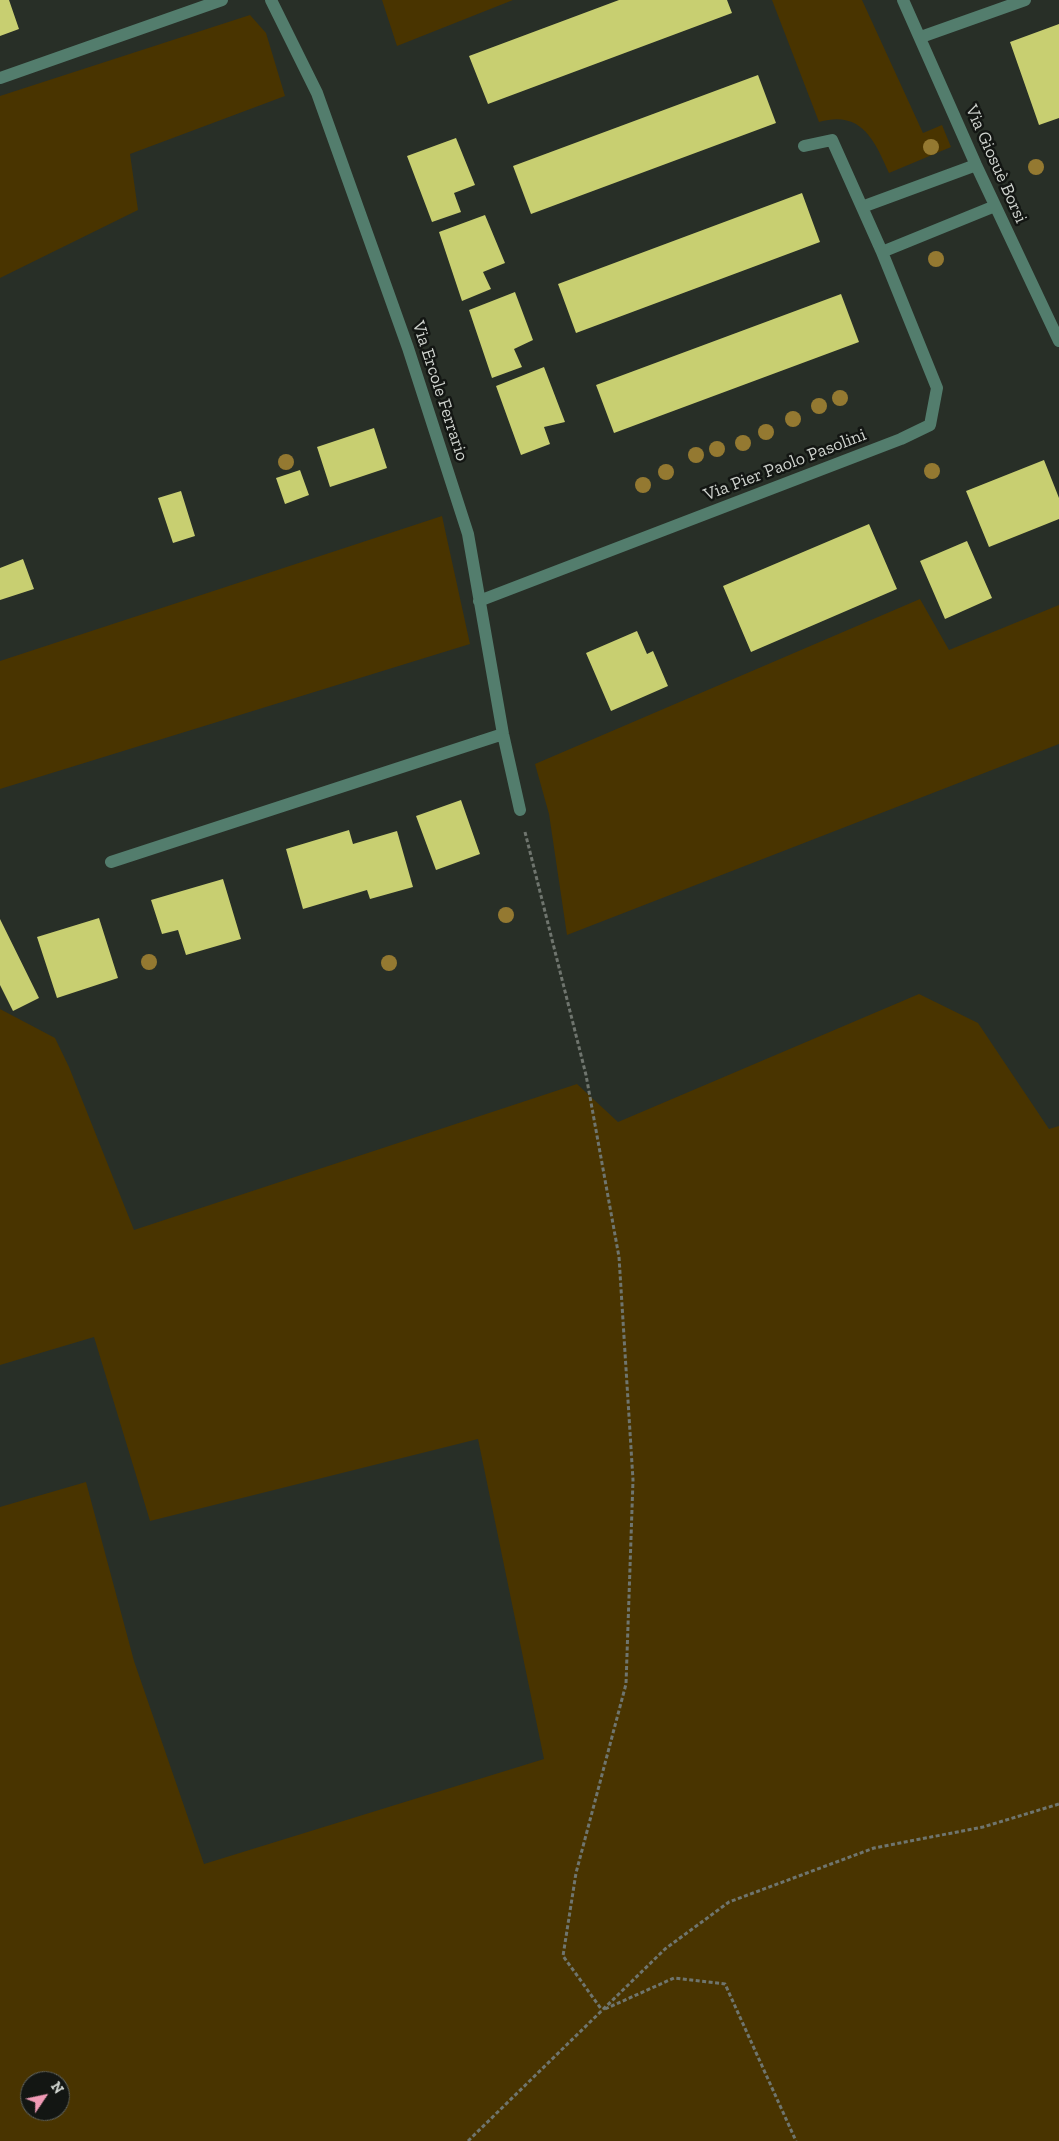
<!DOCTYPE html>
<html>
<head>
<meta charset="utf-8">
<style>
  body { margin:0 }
  #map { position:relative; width:1059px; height:2141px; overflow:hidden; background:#282f27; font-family:"Zilla Slab",serif }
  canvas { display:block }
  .north { position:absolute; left:20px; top:2071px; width:50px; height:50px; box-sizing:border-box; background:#131613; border:1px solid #5f625e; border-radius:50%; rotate:56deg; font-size:14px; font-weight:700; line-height:20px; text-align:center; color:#d0d4cf }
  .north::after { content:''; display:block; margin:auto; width:18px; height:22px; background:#f09ab5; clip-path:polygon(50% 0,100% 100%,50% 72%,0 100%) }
</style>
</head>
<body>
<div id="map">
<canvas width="1059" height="2141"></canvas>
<div class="north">N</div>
</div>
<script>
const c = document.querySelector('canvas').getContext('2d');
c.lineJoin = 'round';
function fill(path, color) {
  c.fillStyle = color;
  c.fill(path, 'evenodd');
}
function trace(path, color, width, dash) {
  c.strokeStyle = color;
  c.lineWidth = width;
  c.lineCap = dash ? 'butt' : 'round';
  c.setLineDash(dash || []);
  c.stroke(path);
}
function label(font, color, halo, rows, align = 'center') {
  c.font = font + ' "Zilla Slab",serif';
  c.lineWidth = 5;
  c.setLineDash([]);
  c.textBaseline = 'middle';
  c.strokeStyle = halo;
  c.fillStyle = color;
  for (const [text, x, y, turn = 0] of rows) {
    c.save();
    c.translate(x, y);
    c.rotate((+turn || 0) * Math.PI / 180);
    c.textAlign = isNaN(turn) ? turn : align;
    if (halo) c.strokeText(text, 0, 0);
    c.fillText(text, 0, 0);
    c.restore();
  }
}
const green = new Path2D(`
  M382,0H513L397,46Z
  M772,0H862L923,133L942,125L951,147L889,173C874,139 861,110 819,122Z
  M250,15L266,33L285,96L130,154L138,210L0,278V96Z
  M442,516L470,644L0,789V661Z
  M920,599L949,650L1059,605V744L567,935L549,814L535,764Z
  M919,994L978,1023L1049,1129L1059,1126V2141H0V1507L86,1482L134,1661L204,1864L544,1759L478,1439L150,1521L94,1337L0,1365V1009L55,1038L69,1067L134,1230L577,1084L618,1122ZM30,2081H60V2111H30Z`);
const building = new Path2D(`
  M0,0H9L19,29L0,36Z
  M619,0H727L732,13L488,104L469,56Z
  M1059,24V118L1039,125L1010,42Z
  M758,75L776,123L531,214L513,166Z
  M456,138L475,185L454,193L461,212L432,222L407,156Z
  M802,193L820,242L576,333L558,284Z
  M485,215L505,263L483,272L491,289L462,301L439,232Z
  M515,292L533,340L514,349L522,367L492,378L469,310Z
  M841,294L859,342L614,433L596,385Z
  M544,367L565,422L544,427L550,444L521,455L496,386Z
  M374,428L387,468L330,487L317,447Z
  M1044,460L1059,498V519L989,547L966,491Z
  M300,470L309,495L285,504L276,478Z
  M181,491L195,536L173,543L158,498Z
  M869,524L897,589L751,652L723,586Z
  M967,541L992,598L945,619L920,561Z
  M23,559L34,589L0,600V568Z
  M637,631L647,654L653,651L668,686L611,711L586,653Z
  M461,800L480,854L436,870L416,816Z
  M349,830L353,844L397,831L413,887L370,899L367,890L303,909L286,849Z
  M223,879L241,939L186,955L178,930L162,934L151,900Z
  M99,918L118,978L57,998L37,937Z
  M0,919L39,998L13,1011L0,985Z`);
const path = new Path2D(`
  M525,832L586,1075L619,1257L633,1480L626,1684L576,1873L563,1956L602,2010
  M605,2009L674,1978L725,1984L796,2141
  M468,2141L665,1949L729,1902L874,1848L983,1827L1059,1804`);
const minor = new Path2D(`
  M271,0L317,93L408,348L468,534L503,734L520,810
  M903,0L976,165L1059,341
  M921,37L1025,0
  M0,78L222,0
  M862,207L976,165
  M882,252L995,206
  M479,601L901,439L930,425L937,388L882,252L832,140L804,146
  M111,862L503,734`);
const trees = [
  [931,147],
  [1036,167],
  [936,259],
  [840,398],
  [819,406],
  [793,419],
  [766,432],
  [743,443],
  [717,449],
  [696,455],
  [286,462],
  [932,471],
  [666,472],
  [643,485],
  [506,915],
  [149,962],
  [389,963]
];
const streetNames = [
  ["Via Giosuè Borsi",996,164,66],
  ["Via Ercole Ferrario",440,391,72],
  ["Via Pier Paolo Pasolini",785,465,-21]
];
fill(green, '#493400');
fill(building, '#c8cf71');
trace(path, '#6f756e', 3, [4, 2.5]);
trace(minor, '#537d6d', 12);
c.fillStyle = '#947931';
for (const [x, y] of trees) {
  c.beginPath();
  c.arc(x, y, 8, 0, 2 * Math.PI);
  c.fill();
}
label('18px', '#d0d4cf', '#131613', streetNames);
</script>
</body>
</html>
